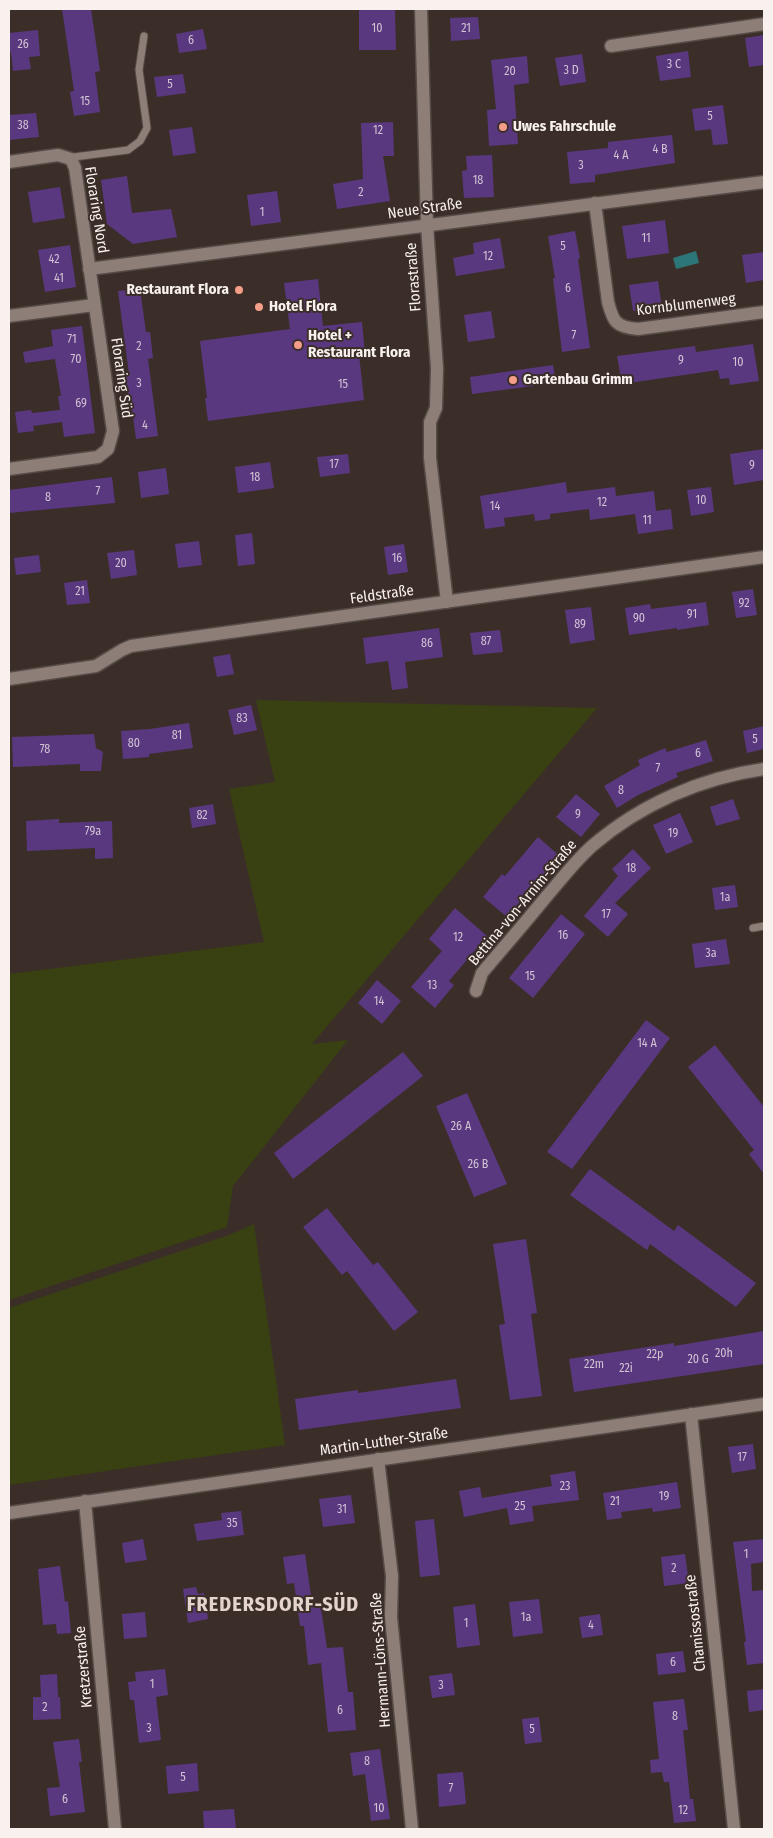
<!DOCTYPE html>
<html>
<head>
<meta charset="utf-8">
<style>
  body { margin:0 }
  #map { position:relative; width:773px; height:1838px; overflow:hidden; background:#3b2e29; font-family:"Fira Sans Condensed",sans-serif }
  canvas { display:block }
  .frame { position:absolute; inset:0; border:10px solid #f9f1ed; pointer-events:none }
</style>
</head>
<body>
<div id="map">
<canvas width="773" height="1838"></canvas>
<div class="frame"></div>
</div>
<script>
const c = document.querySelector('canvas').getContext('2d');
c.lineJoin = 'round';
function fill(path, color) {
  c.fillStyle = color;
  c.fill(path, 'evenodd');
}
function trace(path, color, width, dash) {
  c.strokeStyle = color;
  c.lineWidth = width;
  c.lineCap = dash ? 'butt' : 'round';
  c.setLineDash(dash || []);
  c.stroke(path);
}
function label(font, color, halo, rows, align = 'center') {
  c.font = font + ' "Fira Sans Condensed",sans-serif';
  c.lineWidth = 4;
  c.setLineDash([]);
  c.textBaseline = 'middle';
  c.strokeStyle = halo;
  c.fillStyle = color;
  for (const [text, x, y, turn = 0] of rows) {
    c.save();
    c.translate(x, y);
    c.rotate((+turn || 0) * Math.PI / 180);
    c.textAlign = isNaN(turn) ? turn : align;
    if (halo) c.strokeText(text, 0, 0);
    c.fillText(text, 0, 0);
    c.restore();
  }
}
const green = new Path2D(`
  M256,700L597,708L312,1044L348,1040L233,1186L227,1227L9,1300V974L264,942L229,789L275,782Z
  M254,1224L285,1445L9,1485V1308L229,1235Z`);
const water = new Path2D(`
  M696,251L699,263L676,269L673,258Z`);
const building = new Path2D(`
  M62,9H91L100,71L95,72L100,112L74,116L70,92L74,91Z
  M359,9H395L396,50H359Z
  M478,17L480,39L451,41L450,18Z
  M203,29L207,49L179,53L176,34Z
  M38,30L40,56L29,57L31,69L13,71L11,52L9,53V33Z
  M764,35V65L749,67L745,38Z
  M688,51L691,77L660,81L656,56Z
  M582,54L586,82L560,86L555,58Z
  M527,56L529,83L514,85L518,144L489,146L487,110L496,109L491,60Z
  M183,74L186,93L157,97L154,77Z
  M723,105L728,144L713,145L711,129L695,131L692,109Z
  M36,113L39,137L9,140V115Z
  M393,122L394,156H383L390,201L337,209L333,184L363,179L361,123Z
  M192,127L196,153L173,156L169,130Z
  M672,135L675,163L595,175V182L570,184L567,152L608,148V142Z
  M492,155L494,197L464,198L462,171L467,170L466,156Z
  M127,176L132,213L171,209L177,237L133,244L107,224L101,180Z
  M60,187L65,218L33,223L28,192Z
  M277,191L281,222L251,226L247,195Z
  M665,220L669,253L627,259L622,226Z
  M575,231L580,258L578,259L590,348L562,352L553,278H555L548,236Z
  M500,238L505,268L456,276L453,258L474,254L473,243Z
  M70,245L76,287L45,292L38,250Z
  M764,252V280L746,283L742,255Z
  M318,279L323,326L362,322L365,354L359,355L364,400L208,421L205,398H207L200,341L290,329L284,283Z
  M658,281L662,307L633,311L629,285Z
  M140,289L146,332H150L153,358L148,359L158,436L136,439L130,395L128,396L125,375L129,374L118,291Z
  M491,311L495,338L468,342L464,315Z
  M82,326L95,433L64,437L62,422L33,426L34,431L18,433L15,412L31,410L32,413L60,410L58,396H61L55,359L25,363L23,352L53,346L51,330Z
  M753,344L759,381L730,385L729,378L720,379L718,370L622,384L617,356L695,346L696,352Z
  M553,365L556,383L472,394L470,377Z
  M764,449V480L734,485L730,454Z
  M348,454L350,473L320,477L317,457Z
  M270,462L274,488L238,493L235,467Z
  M166,468L169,494L141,498L138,472Z
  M112,477L115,503L9,513V490Z
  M566,482L567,493L615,487L616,496L654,491L656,511L671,509L673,529L638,534L635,514L590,520L589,509L550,514V519L535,521L534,514L504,518L505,526L485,529L480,496Z
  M711,487L714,512L691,516L687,490Z
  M252,533L255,564L238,566L235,535Z
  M199,541L202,565L178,568L175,544Z
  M404,544L408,572L388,575L384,547Z
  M134,550L137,575L111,579L107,553Z
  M39,555L41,572L16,575L14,558Z
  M87,580L90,603L67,605L64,583Z
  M753,589L757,615L736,618L732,592Z
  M706,602L709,625L677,630V628L629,635L625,608L650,604L651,609Z
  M591,607L595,640L570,644L565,610Z
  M439,628L443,657L405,662L408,688L392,690L388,661L366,664L363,638Z
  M500,630L503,652L473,655L470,633Z
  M230,654L234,674L217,677L213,657Z
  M251,705L257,730L234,735L228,710Z
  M189,723L193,748L149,754V757L123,759L121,731L150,729Z
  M764,726V749L747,753L743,731Z
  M94,734L96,748L103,752L101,771H80V764L13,767L12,737Z
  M706,740L713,761L676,773L678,777L638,795L617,808L604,786L640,765L638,760L665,748L667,752Z
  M576,794L600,814L581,837L556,817Z
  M733,799L740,819L716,826L710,807Z
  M213,804L216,824L192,828L189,808Z
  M680,813L693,842L666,854L653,825Z
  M59,819V823L112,821L113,858L95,859V848L27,851L26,821Z
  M538,837L562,858L543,881L540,878L507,917L483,897L502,874L505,876Z
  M633,849L651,868L615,903L628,914L608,937L584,916L618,876L612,869Z
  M735,885L738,907L715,910L712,888Z
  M455,908L487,936L449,981L454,985L435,1008L411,987L442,951L429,939Z
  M561,914L585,934L533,998L509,978Z
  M726,939L730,964L695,968L692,944Z
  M377,980L401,1001L382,1024L358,1003Z
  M646,1020L670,1038L572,1169L547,1152Z
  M715,1045L764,1107V1174L749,1154L754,1150L688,1067Z
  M403,1052L423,1076L293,1179L274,1153Z
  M467,1093L507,1184L474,1197L436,1106Z
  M590,1169L674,1231L678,1225L756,1283L736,1307L650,1244L647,1250L570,1195Z
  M327,1208L373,1265L378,1262L418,1312L394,1331L347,1271L342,1275L303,1227Z
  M526,1239L537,1313L531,1314L542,1396L510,1400L499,1325L505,1324L493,1244Z
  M764,1331V1364L574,1392L569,1359L674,1343V1346Z
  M456,1379L461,1408L299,1430L295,1399L358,1390V1393Z
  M753,1444L756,1469L732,1473L728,1447Z
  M575,1471L579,1500L532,1506L534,1521L510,1525L507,1508L464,1517L459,1491L480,1487L482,1498L552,1486L550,1475Z
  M677,1482L681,1508L653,1512L652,1508L621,1512L622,1518L607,1520L603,1493Z
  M351,1495L355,1523L323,1527L319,1499Z
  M241,1511L244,1535L197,1541L194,1524L222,1520L221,1513Z
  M434,1519L440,1575L420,1577L415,1521Z
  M143,1539L147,1560L125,1563L122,1543Z
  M764,1539V1562L751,1564L752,1591L764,1590V1663L747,1665L744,1642H746L733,1542Z
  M305,1554L312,1603L320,1602L327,1648L343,1647L348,1692H353L356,1730L328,1732L321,1663L308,1665L304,1626H300L294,1583L287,1584L283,1557Z
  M685,1554L689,1583L664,1586L661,1557Z
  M60,1566L65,1602L68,1601L71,1633L57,1634L56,1624L43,1625L38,1569Z
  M196,1587L198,1594L204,1593L208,1619L188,1623L183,1589Z
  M539,1599L543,1633L513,1637L509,1602Z
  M475,1604L480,1645L457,1648L453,1607Z
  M145,1612L147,1637L124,1639L122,1614Z
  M600,1614L603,1635L582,1638L579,1617Z
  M683,1651L686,1672L658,1675L656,1654Z
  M165,1669L168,1695L156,1697L161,1740L139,1743L134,1700H130L128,1682L136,1681L135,1672Z
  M452,1673L455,1695L432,1698L429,1676Z
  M57,1674L58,1697H60L61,1719L33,1720V1697H41L40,1675Z
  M764,1689V1710L749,1712L747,1691Z
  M684,1699L688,1730H683L690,1799H693L696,1821L674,1823L669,1782H664L662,1772L651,1773L650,1760L659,1759L653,1702Z
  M539,1717L542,1742L525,1744L522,1719Z
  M79,1739L82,1762H79L85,1812L50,1816L47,1788L60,1787L53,1742Z
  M380,1749L390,1819L371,1821L365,1774L353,1776L350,1753Z
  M197,1763L199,1791L168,1794L166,1766Z
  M463,1772L466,1804L439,1807L437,1774Z
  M234,1809L236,1829H204L203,1811Z`);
const lane = new Path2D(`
  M71,159L74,157L128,150L140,141L147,128L139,70L144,36
  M753,928L764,926`);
const street = new Path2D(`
  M421,9L427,225L437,368L436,408L430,422V458L447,602
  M611,46L764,24
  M9,162L58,155L71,159L75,168L113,431L108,449L98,457L9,469
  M595,203L608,302C613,322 616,327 638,329L764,312
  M89,269L764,182
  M9,316L94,305
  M9,679L96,666L122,650L131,646L764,557
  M476,991L482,973C503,948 525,923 546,897C561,880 575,861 592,846C641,804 701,778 764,769
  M691,1414L734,1829
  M378,1459L392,1576L391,1617L412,1829
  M85,1501L115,1829
  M9,1513L764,1404`);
const markers = [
  [503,127,5,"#f49e8a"],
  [239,290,5,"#f49e8a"],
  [259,307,5,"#f49e8a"],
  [298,345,5,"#f49e8a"],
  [513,380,5,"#f49e8a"]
];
const numberNames = [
  ["10",377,29],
  ["21",466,29],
  ["6",191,41],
  ["26",23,45],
  ["3 C",674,65],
  ["3 D",571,71],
  ["20",510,72],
  ["5",170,85],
  ["15",85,102],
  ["5",710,117],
  ["38",23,126],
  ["12",378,131],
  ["4 B",660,150],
  ["4 A",621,156],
  ["3",581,166],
  ["18",478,181],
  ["2",361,193],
  ["1",262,213],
  ["11",646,239],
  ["5",563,247],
  ["12",488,257],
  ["42",54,260],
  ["41",59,279],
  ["6",568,289],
  ["7",574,336],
  ["71",72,340],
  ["2",139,347],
  ["70",76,360],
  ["9",681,361],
  ["10",738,363],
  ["3",139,384],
  ["15",343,385],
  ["69",81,404],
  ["4",145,426],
  ["17",334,465],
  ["9",752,466],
  ["18",255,478],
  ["7",98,492],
  ["8",48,498],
  ["10",701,501],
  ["12",602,503],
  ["14",495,507],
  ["11",647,521],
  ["16",397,559],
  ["20",121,564],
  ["21",80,592],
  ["92",744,604],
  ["91",692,615],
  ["90",639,619],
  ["89",580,625],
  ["87",486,642],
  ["86",427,644],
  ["83",242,719],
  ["81",177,736],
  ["5",755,740],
  ["80",134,744],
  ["78",45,750],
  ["6",698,754],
  ["7",658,769],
  ["8",621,791],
  ["9",578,815],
  ["82",202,816],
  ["79a",93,832],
  ["19",673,834],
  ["18",631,869],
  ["1a",725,898],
  ["17",606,915],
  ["16",563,936],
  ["12",458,938],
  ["3a",711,954],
  ["15",530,977],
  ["13",432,986],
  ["14",379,1002],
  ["14 A",647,1044],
  ["26 A",461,1127],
  ["26 B",478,1165],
  ["20h",724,1354],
  ["22p",655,1355],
  ["20 G",698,1360],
  ["22m",594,1365],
  ["22i",626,1369],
  ["17",742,1458],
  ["23",565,1487],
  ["19",664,1497],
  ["21",615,1502],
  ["25",520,1507],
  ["31",342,1510],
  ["35",232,1524],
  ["1",746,1555],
  ["2",674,1569],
  ["1a",526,1618],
  ["1",466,1624],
  ["4",591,1626],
  ["6",673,1663],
  ["1",152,1685],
  ["3",441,1686],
  ["2",45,1708],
  ["6",340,1711],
  ["8",675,1717],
  ["3",149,1729],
  ["5",532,1730],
  ["8",367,1762],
  ["5",183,1778],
  ["7",451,1789],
  ["6",65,1800],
  ["10",379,1809],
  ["12",683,1811]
];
const poiNames = [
  ["Uwes Fahrschule",513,127],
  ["Restaurant Flora",229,290,"right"],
  ["Hotel Flora",269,307],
  ["Hotel +",308,336],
  ["Restaurant Flora",308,353],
  ["Gartenbau Grimm",523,380]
];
const streetNames = [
  ["Neue Straße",425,209,-8],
  ["Floraring Nord",96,210,81],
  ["Florastraße",414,277,-94],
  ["Kornblumenweg",686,305,-7],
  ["Floraring Süd",121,378,82],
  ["Feldstraße",382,595,-8],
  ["Bettina-von-Arnim-Straße",523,903,-50],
  ["Martin-Luther-Straße",384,1442,-8],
  ["Chamissostraße",696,1623,-96],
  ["Hermann-Löns-Straße",381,1660,-94],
  ["Kretzerstraße",84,1667,-95]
];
const districtNames = [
  ["FREDERSDORF-SÜD",273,1605]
];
fill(green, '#394112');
fill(water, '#2d7677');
fill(building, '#5a3880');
trace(lane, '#564b47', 9);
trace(street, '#564b47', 15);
trace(lane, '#8d7e78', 7);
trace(street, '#8d7e78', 12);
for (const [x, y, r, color] of markers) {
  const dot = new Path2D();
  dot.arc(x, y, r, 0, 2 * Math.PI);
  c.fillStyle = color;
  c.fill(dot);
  trace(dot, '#3b2e29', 2);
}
label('12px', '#d1c3d2', null, numberNames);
label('bold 15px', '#f9f1ed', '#3b2e29', poiNames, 'left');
label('15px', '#f9f1ed', '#3b2e29', streetNames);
c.letterSpacing = '1px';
label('bold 20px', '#e5d4ce', '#3b2e29', districtNames);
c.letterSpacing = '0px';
</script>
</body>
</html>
